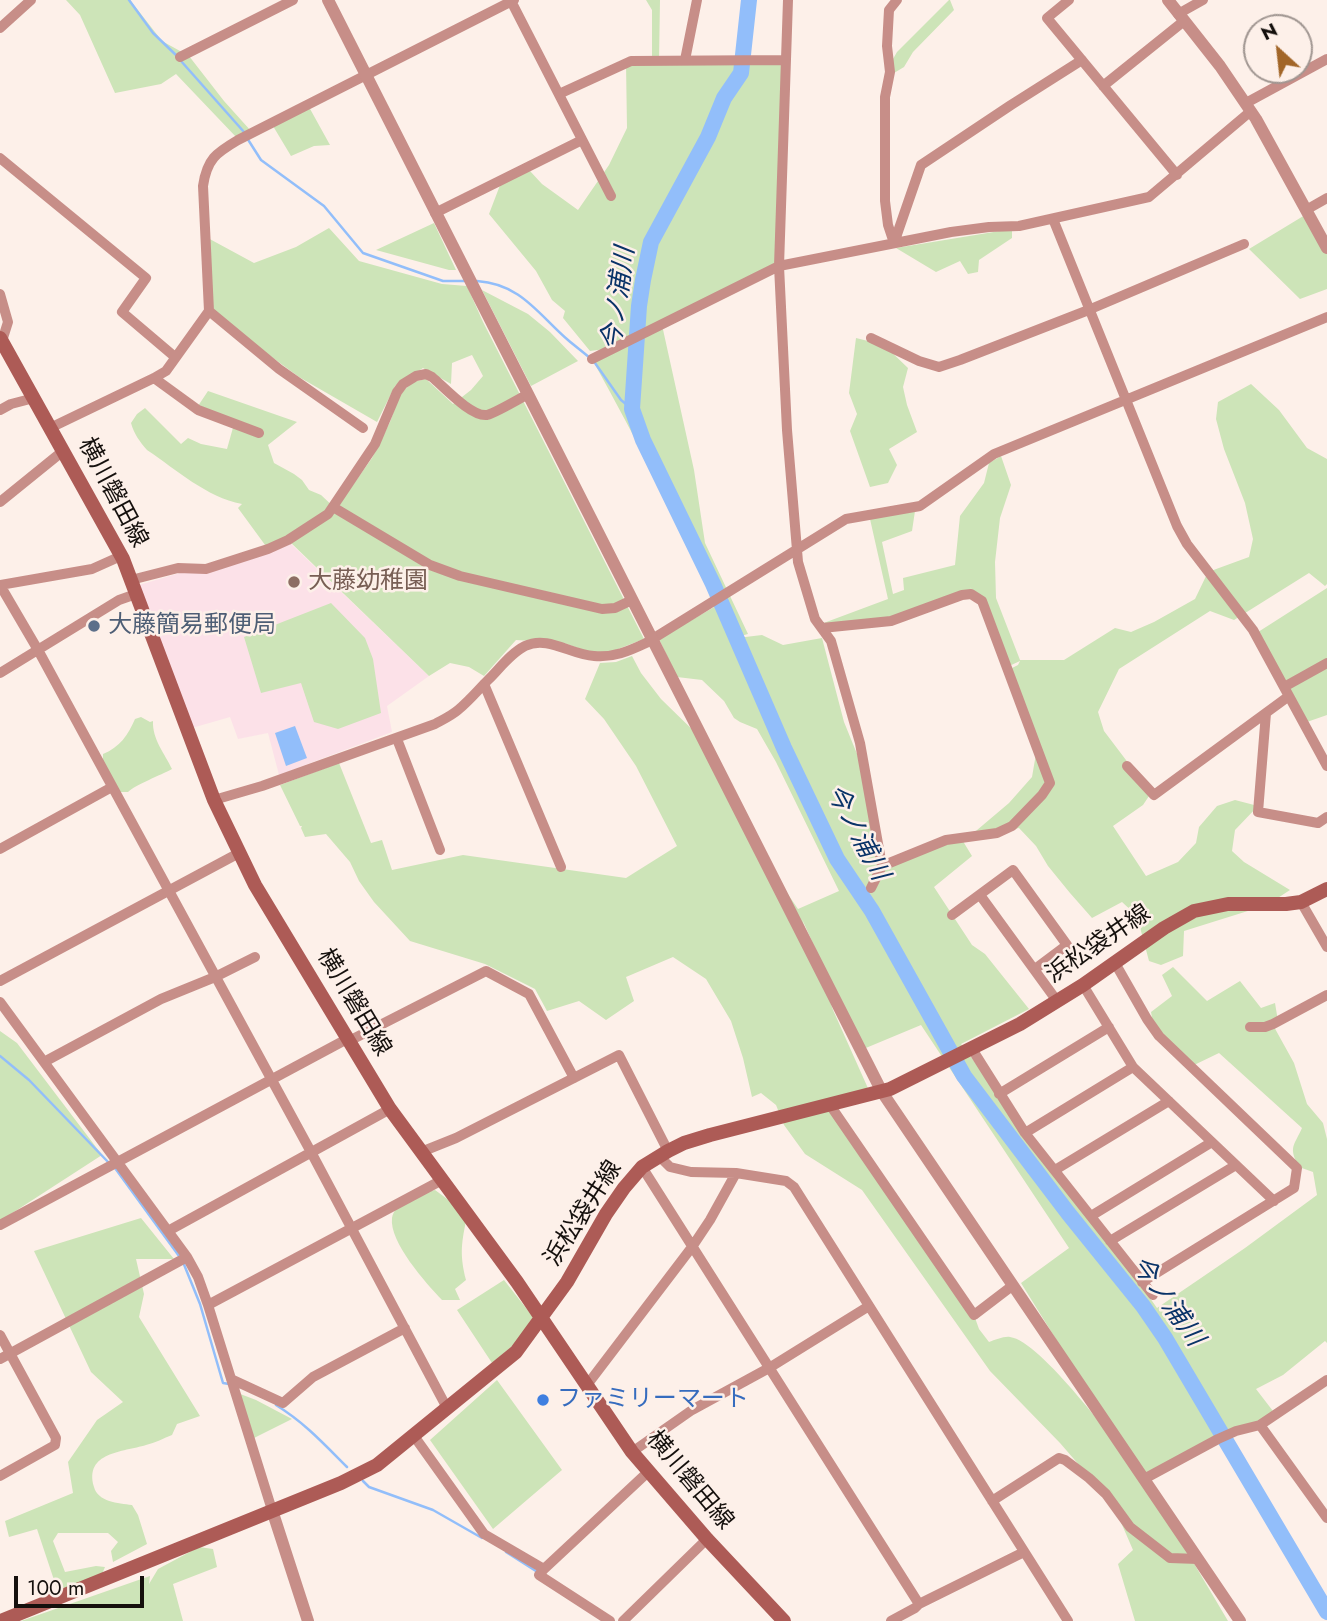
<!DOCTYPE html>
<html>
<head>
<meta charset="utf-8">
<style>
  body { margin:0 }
  #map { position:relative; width:1327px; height:1621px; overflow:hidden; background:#fdf0e9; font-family:Jost,sans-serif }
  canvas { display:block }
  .north { position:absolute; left:1243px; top:14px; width:70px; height:70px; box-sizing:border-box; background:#fdf0e9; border:2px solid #a09691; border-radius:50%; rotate:333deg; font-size:19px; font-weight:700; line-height:28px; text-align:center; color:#15100d }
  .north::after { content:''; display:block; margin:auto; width:24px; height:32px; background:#a26628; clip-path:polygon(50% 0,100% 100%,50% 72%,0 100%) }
  .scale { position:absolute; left:14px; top:1576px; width:130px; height:32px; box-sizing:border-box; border:4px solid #15100d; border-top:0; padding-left:9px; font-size:21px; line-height:24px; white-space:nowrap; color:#15100d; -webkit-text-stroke:5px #fdf0e9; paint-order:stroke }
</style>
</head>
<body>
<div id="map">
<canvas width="1327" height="1621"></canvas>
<div class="north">N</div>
<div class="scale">100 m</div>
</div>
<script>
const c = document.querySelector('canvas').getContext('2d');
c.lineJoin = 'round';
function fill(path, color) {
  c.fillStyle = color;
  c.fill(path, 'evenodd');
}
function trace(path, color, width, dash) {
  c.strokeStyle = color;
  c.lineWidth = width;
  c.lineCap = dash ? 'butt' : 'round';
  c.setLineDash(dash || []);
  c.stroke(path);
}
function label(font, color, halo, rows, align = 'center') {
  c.font = font + ' Jost,"Noto Sans JP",sans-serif';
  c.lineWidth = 5;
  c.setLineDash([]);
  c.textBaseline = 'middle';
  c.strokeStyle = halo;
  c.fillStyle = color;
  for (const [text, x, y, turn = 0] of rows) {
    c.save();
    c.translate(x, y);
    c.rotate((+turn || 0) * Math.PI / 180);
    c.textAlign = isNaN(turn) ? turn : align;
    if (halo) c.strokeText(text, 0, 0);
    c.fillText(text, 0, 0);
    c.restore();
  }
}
const education = new Path2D(`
  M288,541L429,676L387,706L392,732L279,775L268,733L238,739L230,717L192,728L139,585Z`);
const green = new Path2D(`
  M66,0H130L162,41L189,56L224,101L251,131L237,138L176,74L161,84L115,93L80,15Z
  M646,0H660L659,61L785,60L779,266L662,325L694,470L705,543L748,634L729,639L762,635L783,645L822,638L844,722L866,776L882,866L961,838L972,856L934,887L972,945L985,954L1029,1009L961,1044L1100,1227L1157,1308L1245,1248L1317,1195L1313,1172L1299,1167C1288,1147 1294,1146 1302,1128L1219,1053L1190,1067L1154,1029L1151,1012L1172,996L1162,975L1173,967L1207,1001L1240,981L1261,1008L1275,1003L1278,1021L1273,1025L1294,1063L1307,1104L1323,1123L1327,1139V1343L1325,1341L1283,1375L1256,1389L1276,1415L1231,1431L1144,1479L1228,1621H1135L1118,1564L1133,1550L1113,1504L1060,1443L990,1371L862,1190L805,1154L784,1125L776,1105L761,1093L752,1097L743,1058L731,1021L706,979L673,957L626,977L634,1001L606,1020L579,1001L547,1011L535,989L485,964L410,941L374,902L359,881L350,862L326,834L305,837L301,828L302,826H300L280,785L339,763L371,843L382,840L392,870L463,855L626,878L677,846L636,766L604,719L585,699L600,663L616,662L632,656L641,673L661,699L703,740L764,859L798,909L839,891L776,762L757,729L740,722L734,718L724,701L702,680L677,677L659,639L721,603C678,522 637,440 592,359L613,348L590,351L563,318L565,311L552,300L536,271L489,214L502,180L530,171L542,184L578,210L609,165L627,128L626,63L652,60V10ZM802,919L861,1050L921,1025L1069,1248L1021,1283L1138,1471C1116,1444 1041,1341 1010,1337C1004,1336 995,1340 989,1342L979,1329L974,1315L831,1105L871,1095L833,1010Z
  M949,0H950L954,10L913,52L904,67L889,76V66L897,52Z
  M309,107L330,145L314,146L291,156L273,126Z
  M1305,215L1327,248V289L1300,299L1249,249Z
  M434,223L456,270H449L376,250Z
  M329,228L359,261L442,284L467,286L483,322L644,639L600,656L564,643L516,640L484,676L469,667L450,663L429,676L288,540L268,549L238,508L242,504C206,497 177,470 147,450C140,442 134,434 131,423L137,414L145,408L181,444L188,438L201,444L227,449L234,424L198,406L208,391L297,422L268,445L274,463L294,474L302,480L309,490L321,495L336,509L372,458L390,422L400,394L413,382L426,379L453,404L471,390L483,376L472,355L452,363L451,384L423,368L395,386L377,422L299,377L209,311L206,237L254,263L296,247Z
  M1012,229V238L979,260L978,272L968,274L960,261L936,272L896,248Z
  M482,290L528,314L550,332L578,361L531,386Z
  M856,338L884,345L908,368L903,387L907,405L917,432L889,449L897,465L888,483L870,487L850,431L857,414L849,393Z
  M1251,384L1279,410L1307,448L1327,459V584L1325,586L1309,573L1234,620L1210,611L1119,669L1098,712L1104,731L1151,793L1143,805L1113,826L1146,876L1178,862L1196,843L1199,827L1217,806L1235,800L1258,806L1235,830L1232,851L1244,862L1290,890L1267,905L1184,931L1183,956L1161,965L1149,961L1137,916L1122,902L1092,918L1070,893L1048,866L1036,846L1019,828L997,833L970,836L1009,803L1032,777L1038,742L1008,670L1018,665L1020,661L1007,667L983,605L970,587L976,598L971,594L887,621L821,624L888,599L870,519L915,511L912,531L882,542L893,594L904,590L903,578L955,565L960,516L984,483L989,463L1001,456L1011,485L1000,518L995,562L996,598L1020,660H1064L1115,628L1131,632L1154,622L1195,599L1208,572L1249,557L1253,539L1245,503L1224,449L1216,419L1218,402Z
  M1327,588V715L1304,723L1255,634Z
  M331,603L365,638L373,659L381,713L338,729L314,722L301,683L261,693L244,637Z
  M141,717L150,722L153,721C152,739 165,754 172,769C161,775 135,785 128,792H120L103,761V754C120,747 128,735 135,719Z
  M0,1031L17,1043L102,1155L0,1221Z
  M435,1190L454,1204L466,1221C461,1245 460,1256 466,1280L455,1289L460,1300H442C426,1283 389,1242 392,1218C393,1211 399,1205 404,1201C412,1195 425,1193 435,1190Z
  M141,1218L174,1259H136L144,1294L139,1317L200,1416L177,1424L172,1435C164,1438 155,1443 146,1445C123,1452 84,1452 94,1487C98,1502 118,1503 132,1505L138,1515L147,1544L113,1562L111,1551L118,1542L108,1533H58L53,1541L65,1572L96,1566L105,1567L102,1574L58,1592L37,1529L9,1537L5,1521L73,1493L68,1462L97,1420L123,1402L91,1372L34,1251Z
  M504,1280L533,1317L517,1342L492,1363L457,1310Z
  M497,1380L562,1470L493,1529L430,1440Z
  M235,1392L256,1400L292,1419L250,1440Z
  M199,1547L213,1549L217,1567L173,1584L183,1621H21L150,1576L149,1584L158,1569Z`);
const water = new Path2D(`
  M295,726L307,758L286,766L275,733Z`);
const stream = new Path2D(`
  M129,0L153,33L177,56
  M181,61L244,132
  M247,138L261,160L324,206L363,253L443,281H467
  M477,281C521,284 538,314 568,340C575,346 583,352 590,358
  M595,363L621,400L632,409
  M0,1056L29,1080L110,1164
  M115,1168L179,1256
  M183,1262L200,1304L223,1383L229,1384
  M276,1405C305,1423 324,1444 347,1467
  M363,1481L369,1487L433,1510L482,1538
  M506,1552L539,1573`);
const river = new Path2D(`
  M749,0L741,73L724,98L708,137L651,242L643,280L639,306L632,409L643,440L713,584L784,748L837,859L872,911L964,1076L1068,1213L1143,1306L1165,1338L1327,1612`);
const minor = new Path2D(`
  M788,0L779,266L787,430L798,562L815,619L831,641L860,743L882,866L871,888
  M1069,0L1047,18L1177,175
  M511,1L611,196
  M1178,14L1203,0
  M0,28L31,0
  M180,57L293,0
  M685,60L697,0
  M1103,86L1184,21
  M559,94L631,61L785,60
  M1246,103L1327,59
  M0,158L146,278L122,312L175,357
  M1306,210L1327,198
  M435,213L582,140
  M1053,219L1177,526L1187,544L1253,630L1327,766
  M894,243L921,165L1011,105L1082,60
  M894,243L888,225L885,201V97L890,72L887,46L889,10L897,0
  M0,294L8,322L2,341
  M209,311L279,369L363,428
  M871,338L919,361L939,367L960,360L1086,311L1244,244
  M592,359L779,266L951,232L989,227L1019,226L1149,197L1251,111
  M154,378L198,410L259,433
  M0,410L11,404L34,398
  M50,428L154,378L166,371L209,311L203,186C207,159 216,153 238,140L514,0
  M0,502L63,451
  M333,507L430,565L460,576L602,609L615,608L632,600
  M121,556L92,569L0,585L38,650L311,1152L447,1408
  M131,580L178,568L206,569L268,549L288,540L328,514L375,444L397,392L403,384L416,376L426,374L432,377C444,387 471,417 487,415C495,413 519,399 528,394
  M822,628L891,621L962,595L971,594L982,601L1050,783L1042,795L1012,826L997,833L946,840L882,866
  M0,673L119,600L136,594
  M484,684L561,867
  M1284,687L1327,663
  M1266,713L1258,812L1318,823L1327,817
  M397,739L440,850
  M1127,766L1154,795L1289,696
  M214,800L262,786L435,724C442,720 451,716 458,710C469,701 479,689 489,679C500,668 511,653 525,646C548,635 571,655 594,656C613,658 629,651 646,643L846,519L920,506L994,454L1327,317
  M0,849L112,787
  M980,895L1057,1001
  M1301,902L1327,947
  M952,915L1013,870L1067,945L1035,969
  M1115,963L1147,1019L1159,1036L1297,1168L1294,1188L1142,1282
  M0,981L239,853
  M1083,985L1133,1067L1274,1201
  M0,1002L187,1257L198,1277L208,1305L272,1510
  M1250,1027H1265L1273,1024L1327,995
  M349,1041L486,971L529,994L574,1078
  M972,1049L1025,1133L1153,1295
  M44,1062L161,999L215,977L255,957
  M999,1094L1109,1027
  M830,1105L974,1315L1012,1286
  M1025,1133L1133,1067
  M421,1152L456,1138L619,1055L668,1151
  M659,1156L670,1167L691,1172L736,1173L786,1181L794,1187L1068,1621
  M642,1167L919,1604
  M1055,1170L1169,1101
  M1091,1216L1212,1142
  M0,1225L347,1039
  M168,1231L390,1109
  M1110,1241L1236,1165
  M208,1305L442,1180
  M0,1335L56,1438L55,1445L0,1476
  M0,1359L187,1257
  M231,1379L283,1403L313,1377L405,1328
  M587,1385L692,1247L710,1220L736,1173
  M1260,1425L1327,1518
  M414,1436L484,1534L544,1569
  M632,1452L692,1410L769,1368L869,1306
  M1144,1479L1218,1439L1236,1431L1260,1425L1327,1380
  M992,1501L1059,1458L1065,1460L1089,1478L1106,1494L1130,1527L1170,1558L1198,1559
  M610,1621L539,1575L544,1569L648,1472
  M623,1621L707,1539
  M891,1621L915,1608L919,1604L1024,1552`);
const tertiary = new Path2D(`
  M328,0L882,1092L1240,1621
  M1168,0L1220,66L1256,119L1327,248
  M272,1510L308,1621`);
const secondary = new Path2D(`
  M0,338L123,559L214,800L255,885L390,1109L517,1282L632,1452L707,1539L784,1621
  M1,1621L341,1483L377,1465L516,1352L567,1282L606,1214L624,1188L642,1167L668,1151L684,1143L710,1135L890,1089L1020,1024L1083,985L1164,928L1194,911L1228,904H1286L1301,902L1327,889`);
const markers = [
  [294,582,7,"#8d6e63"],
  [94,626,7,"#5c6f8a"],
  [543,1400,7,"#3f7fe0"]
];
const streetNames = [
  ["横川磐田線",112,493,62],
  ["浜松袋井線",1099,945,-34],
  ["横川磐田線",353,1003,59],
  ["浜松袋井線",584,1214,-57],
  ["横川磐田線",689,1481,50]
];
const educationNames = [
  ["大藤幼稚園",308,582]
];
const serviceNames = [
  ["大藤簡易郵便局",108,626]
];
const shopNames = [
  ["ファミリーマート",557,1400]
];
const waterNames = [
  ["今ノ浦川",620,299,-82],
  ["今ノ浦川",856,833,62],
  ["今ノ浦川",1166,1302,54]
];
fill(education, '#fce1e8');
fill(green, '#cde4b8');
fill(water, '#92befa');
trace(stream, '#92befa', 2.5);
trace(river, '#92befa', 16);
trace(minor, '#c78e88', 10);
trace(tertiary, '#c78e88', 12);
trace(secondary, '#ad5b56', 14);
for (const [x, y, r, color] of markers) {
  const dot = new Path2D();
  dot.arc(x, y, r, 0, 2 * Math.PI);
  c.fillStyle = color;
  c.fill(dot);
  trace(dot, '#fdf0e9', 2.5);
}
label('24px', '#15100d', '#fdf0e9', streetNames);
label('24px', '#785e54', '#fdf0e9', educationNames, 'left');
label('24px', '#4e5e75', '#fdf0e9', serviceNames, 'left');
label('24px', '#366cbe', '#fdf0e9', shopNames, 'left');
label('italic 26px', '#093368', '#fdf0e9', waterNames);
</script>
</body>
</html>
